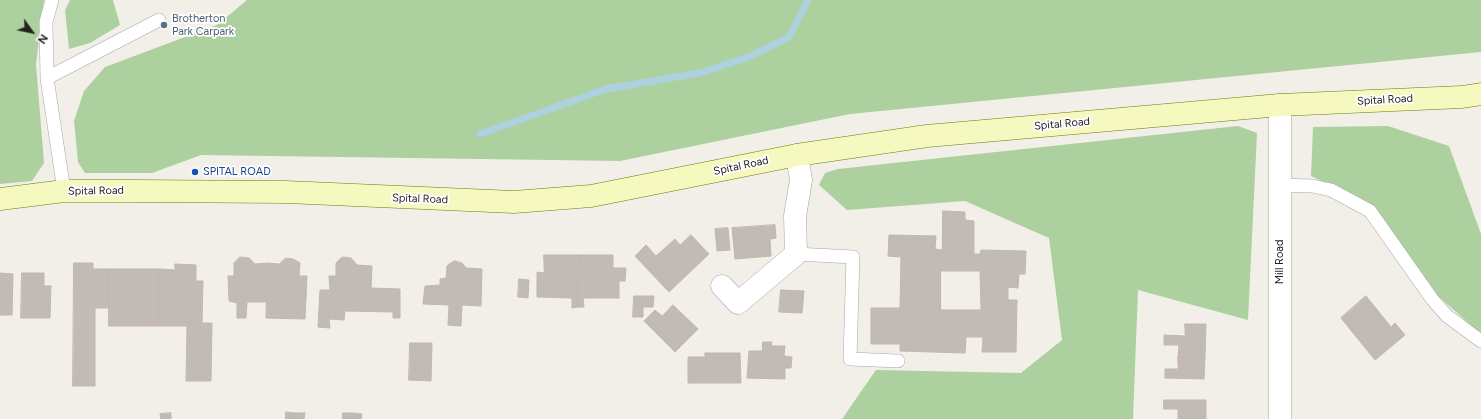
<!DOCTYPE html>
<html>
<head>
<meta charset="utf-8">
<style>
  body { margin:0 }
  #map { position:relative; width:1481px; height:419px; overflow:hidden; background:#f2efe9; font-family:Figtree,sans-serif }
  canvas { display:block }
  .north { position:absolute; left:12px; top:12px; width:40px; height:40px; -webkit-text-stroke:3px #fff; paint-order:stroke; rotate:123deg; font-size:11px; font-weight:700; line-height:16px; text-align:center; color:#222 }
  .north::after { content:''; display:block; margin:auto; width:14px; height:18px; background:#222; clip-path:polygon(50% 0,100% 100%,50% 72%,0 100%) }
</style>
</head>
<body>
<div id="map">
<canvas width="1481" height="419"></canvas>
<div class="north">N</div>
</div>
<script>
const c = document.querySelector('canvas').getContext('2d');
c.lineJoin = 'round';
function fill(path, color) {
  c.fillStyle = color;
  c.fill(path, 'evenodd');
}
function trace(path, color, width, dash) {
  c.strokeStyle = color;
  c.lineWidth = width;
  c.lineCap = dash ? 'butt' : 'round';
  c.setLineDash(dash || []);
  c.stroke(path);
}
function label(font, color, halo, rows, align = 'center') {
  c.font = font + ' Figtree,sans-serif';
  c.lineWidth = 3.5;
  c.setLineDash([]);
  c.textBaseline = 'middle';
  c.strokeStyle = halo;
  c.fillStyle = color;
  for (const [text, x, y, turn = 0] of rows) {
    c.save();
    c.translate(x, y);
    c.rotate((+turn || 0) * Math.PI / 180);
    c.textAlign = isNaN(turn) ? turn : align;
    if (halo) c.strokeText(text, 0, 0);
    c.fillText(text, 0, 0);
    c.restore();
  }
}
const forest = new Path2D(`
  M0,0H44L36,64L44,163L32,181L0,184Z
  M70,0H113L120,25L90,43L69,49L65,10Z
  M247,0H1481V52L850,114L620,161L201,155L152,173H85L78,162L74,121L84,91L105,67L217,25Z
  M1238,126L1257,133L1248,320L1138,290L1133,419H842L876,370L1021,373L1062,340L1049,238L965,201L847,210L819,185L825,173L838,169Z
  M1388,126L1449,146L1481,234V334L1438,296L1375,207L1311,176L1313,127Z`);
const stream = new Path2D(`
  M480,134L606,89L700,73L751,56L789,37L808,0`);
const building = new Path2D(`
  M943,211L965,212V220L974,221V254H980L981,250L1026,251L1025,274H1019L1018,288L1008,287V300H1017L1016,352H982L983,337H966L965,353L900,351V344H871V308H900L901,257L888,256L889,235L936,236L935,249L942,250ZM941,271H980L981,310H941Z
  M775,225L776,238L770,239L771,256L735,259L732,228Z
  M728,228L730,250L717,251L715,229Z
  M691,235L709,254L669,292L635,256L646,245L656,256L675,239L680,245Z
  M544,255H579L578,307L572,308V298L537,297V272L544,273Z
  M579,255H613V268H626L625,281H619V298H583L584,307H578Z
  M240,257L249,258L255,264L267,263V302H247L246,318H237V303L229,301L228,276H234V263Z
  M344,257L351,258L357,265L372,266L371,288L400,289V318H393V312L345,311L344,320L329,319L330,328L318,327L320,290H330L329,276H336V263L341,258Z
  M286,258L293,259L300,263L299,276H307L305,319L266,318L267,263L279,264Z
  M455,261L462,263L466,268L482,269L481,306L462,305L461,326L448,325L449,305L423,304L425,286L440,285V279L446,278L447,266L449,264Z
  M74,263H93V269H109V308H95V386H73Z
  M175,264L196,265V281H203L202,323H212L211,381H186L187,326H159V269L175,270Z
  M109,269H159V326H109Z
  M0,273L13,274L12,315H0Z
  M22,273H44V286H51L50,318H21Z
  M519,279L529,280L528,298L518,297Z
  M781,290L804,291L802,313L779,312Z
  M634,296H654L653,307H643V317H633Z
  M1366,296L1391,327L1395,323L1405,335L1375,360L1341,318Z
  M673,305L698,329L675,352L644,321L655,310L662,316Z
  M1185,324H1206L1205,357H1178L1179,345H1164V335L1185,336Z
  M763,342H772L771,346H785L784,356L792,357L791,368H785V379L747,378L749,351H762Z
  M410,343H432L431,381L409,380Z
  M705,353H740L741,383H688V357H705Z
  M1178,357H1205L1204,379L1165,378V369H1178Z
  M1164,400H1206V419H1178V409H1164Z
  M286,412L295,413V419H286Z
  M171,413V419H161L160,414Z
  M295,413H305L304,419H295Z
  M343,413H352V419H343Z
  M352,413L362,414L361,419H352Z`);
const service = new Path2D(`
  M47,78L46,22L52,0
  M1279,185L1312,186L1331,190L1370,211L1432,299L1447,316L1481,341
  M64,191L47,78L159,20
  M796,254L853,257L850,359L898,361`);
const minor = new Path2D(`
  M1280,105V419
  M722,286L738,303L796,254L795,216L801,180L797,155`);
const secondary = new Path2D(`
  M0,199L64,191H133L286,192L514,202L591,196L797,155L927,136L1280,105L1462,97L1481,94`);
const markers = [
  [164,25,4,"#5c6f8a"],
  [195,172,4,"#1a4fb4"]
];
const serviceNames = [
  ["Brotherton",172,19],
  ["Park Carpark",172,32]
];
const streetNames = [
  ["Spital Road",1385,100,-3],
  ["Spital Road",1062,124,-5],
  ["Spital Road",741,166,-12],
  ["Spital Road",96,191,-1],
  ["Spital Road",420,199,2],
  ["Mill Road",1280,262,-90]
];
const transitNames = [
  ["SPITAL ROAD",203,172]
];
fill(forest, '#add09f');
trace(stream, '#abd2de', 7);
fill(building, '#c2bbb5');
trace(building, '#c3b6ab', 1);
trace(service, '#a6a6a6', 14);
trace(minor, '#a6a6a6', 23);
trace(secondary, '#6c7a08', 23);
trace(service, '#fff', 13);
trace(minor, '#fff', 22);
trace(secondary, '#f5f9c0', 22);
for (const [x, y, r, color] of markers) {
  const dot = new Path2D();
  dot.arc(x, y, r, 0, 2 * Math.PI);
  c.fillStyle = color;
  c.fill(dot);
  trace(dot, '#fff', 1.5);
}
label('11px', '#4e5e75', '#fff', serviceNames, 'left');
label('11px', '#222', '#fff', streetNames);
label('11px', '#164399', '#fff', transitNames, 'left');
</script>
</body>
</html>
